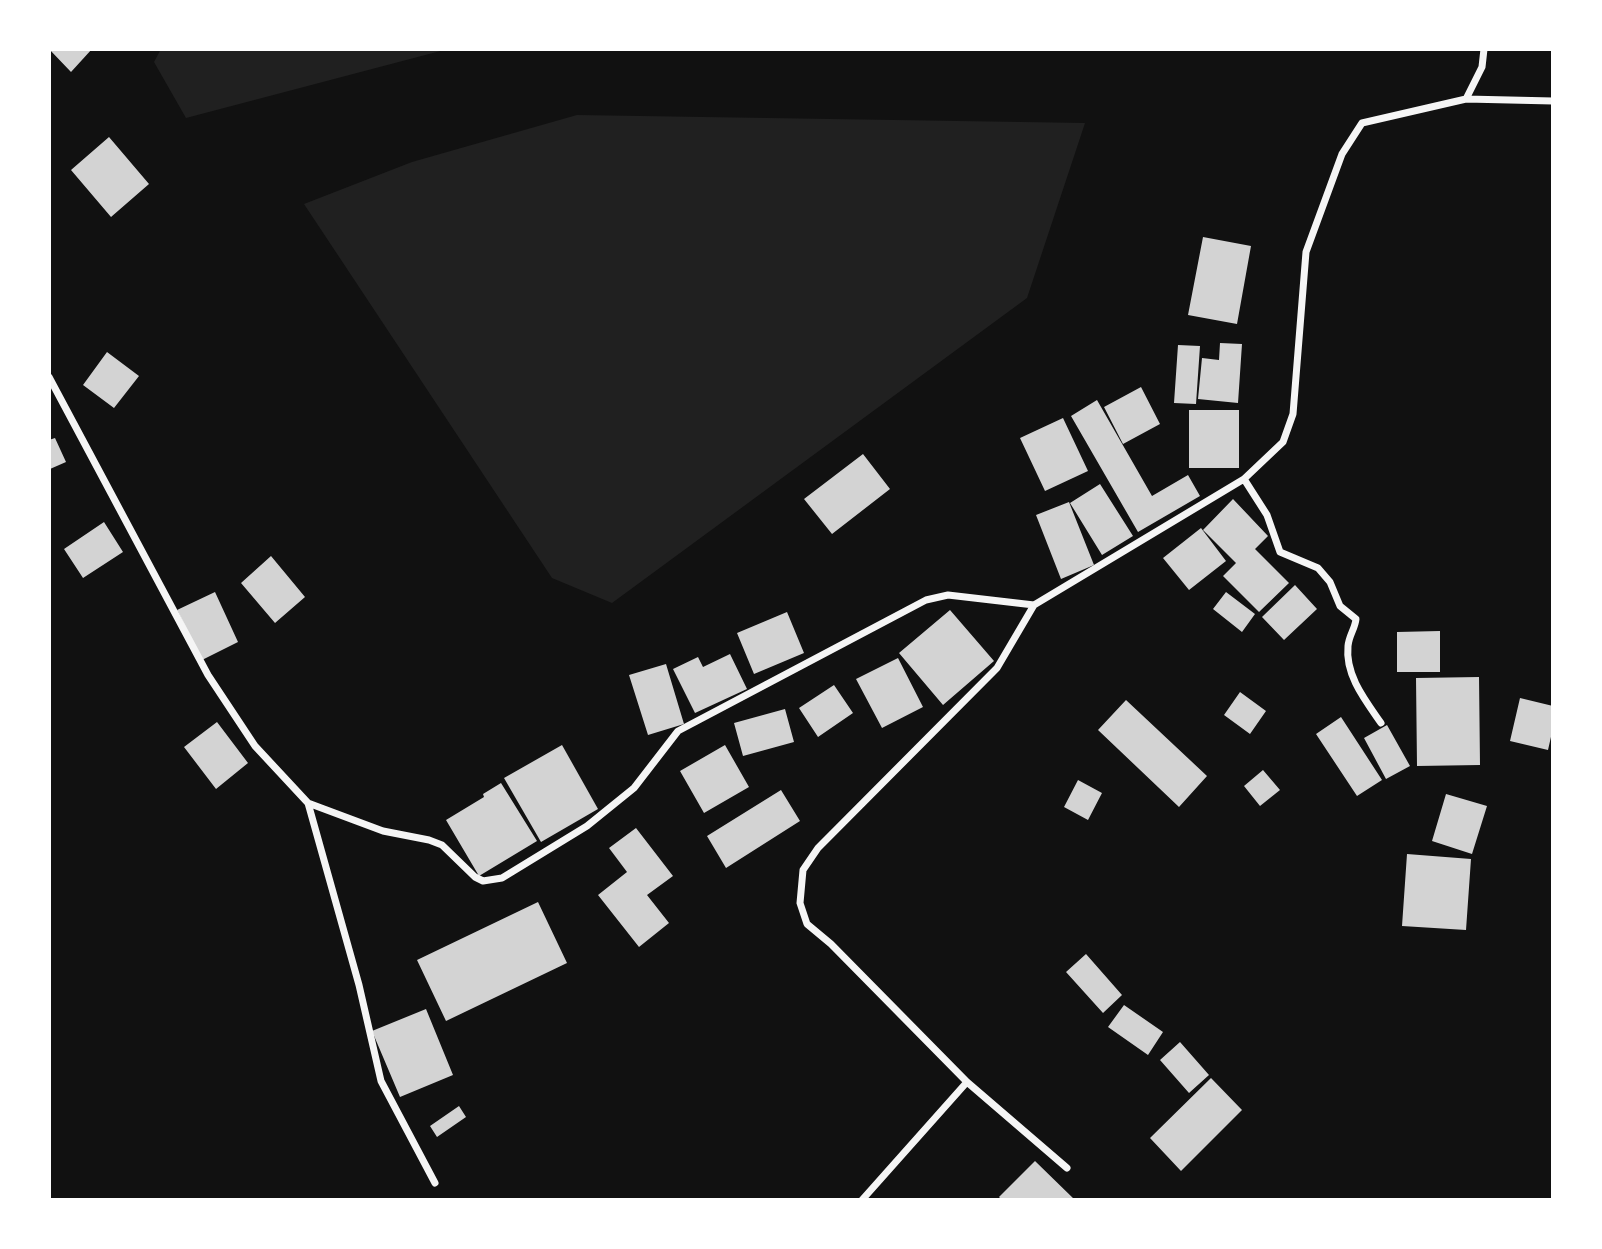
<!DOCTYPE html>
<html>
<head>
<meta charset="utf-8">
<style>
  body { margin:0 }
  #map { position:relative; width:1602px; height:1249px; overflow:hidden; background:#111; font-family:"Fira Sans Condensed",sans-serif }
  canvas { display:block }
  .frame { position:absolute; inset:0; border:51px solid #fff; pointer-events:none }
</style>
</head>
<body>
<div id="map">
<canvas width="1602" height="1249"></canvas>
<div class="frame"></div>
</div>
<script>
const c = document.querySelector('canvas').getContext('2d');
c.lineJoin = 'round';
function fill(path, color) {
  c.fillStyle = color;
  c.fill(path, 'evenodd');
}
function trace(path, color, width, dash) {
  c.strokeStyle = color;
  c.lineWidth = width;
  c.lineCap = dash ? 'butt' : 'round';
  c.setLineDash(dash || []);
  c.stroke(path);
}
const green = new Path2D(`
  M161,49H448L186,118L154,62Z
  M577,115L1085,123L1027,298L612,603L552,578L304,204L412,162Z`);
const building = new Path2D(`
  M49,49H92L71,72Z
  M109,137L149,184L111,217L71,170Z
  M1203,237L1251,246L1237,324L1188,315Z
  M1220,343L1242,344L1238,403L1198,399L1202,358L1219,360Z
  M1178,345L1200,346L1196,404L1174,403Z
  M107,352L139,376L114,408L83,385Z
  M1141,387L1160,424L1123,444L1104,407Z
  M1097,400L1152,496L1188,475L1200,496L1138,532L1071,416Z
  M1189,410H1239V468H1189Z
  M1063,418L1088,471L1045,491L1020,438Z
  M55,438L66,462L50,469L49,440Z
  M863,454L890,489L832,534L804,499Z
  M1100,484L1133,536L1102,555L1070,503Z
  M1233,499L1268,536L1255,549L1289,583L1259,612L1223,576L1236,563L1203,530Z
  M1069,502L1094,565L1061,579L1036,515Z
  M104,522L123,552L83,578L64,549Z
  M1201,528L1226,561L1189,590L1163,558Z
  M271,556L305,597L275,623L241,583Z
  M1295,585L1317,609L1284,640L1262,617Z
  M215,592L238,642L202,660L177,610Z
  M1226,592L1255,614L1242,632L1213,609Z
  M950,610L994,661L943,705L899,653Z
  M787,612L804,653L754,674L737,633Z
  M1440,631V672H1397V632Z
  M730,654L747,689L695,713L673,669L698,657L703,667Z
  M898,658L923,707L882,728L856,679Z
  M666,664L684,724L648,735L629,675Z
  M1479,677L1480,765L1417,766L1416,678Z
  M834,685L853,713L818,737L799,708Z
  M1240,692L1266,711L1250,734L1224,715Z
  M1520,698L1553,706V728L1548,750L1510,741Z
  M1126,700L1207,776L1179,807L1098,730Z
  M785,709L794,742L743,756L734,723Z
  M1341,717L1382,780L1357,796L1316,734Z
  M217,722L248,763L216,789L184,747Z
  M1387,725L1410,766L1386,779L1364,738Z
  M562,745L598,809L541,842L504,778Z
  M725,745L749,787L704,813L680,771Z
  M1263,770L1280,790L1260,806L1244,786Z
  M1078,780L1102,793L1088,820L1064,807Z
  M501,783L537,841L479,876L446,820L484,797L483,794Z
  M781,790L800,821L726,868L707,836Z
  M1446,794L1487,806L1472,854L1432,841Z
  M636,828L673,876L647,895L669,923L639,947L598,895L627,872L609,848Z
  M1407,854L1471,859L1466,930L1402,926Z
  M538,902L567,963L446,1021L417,960Z
  M1086,954L1122,995L1103,1013L1066,972Z
  M1124,1005L1163,1032L1148,1055L1108,1027Z
  M426,1009L453,1075L400,1097L372,1031Z
  M1180,1042L1209,1075L1189,1093L1160,1060Z
  M1211,1078L1242,1110L1181,1171L1150,1138Z
  M459,1106L466,1117L437,1137L430,1126Z
  M1035,1161L1075,1200H1002L999,1197Z`);
const minor = new Path2D(`
  M1484,49L1482,67L1466,99L1553,101
  M49,377L208,675L255,746L308,803L383,831L429,840L442,845L475,877L483,881L502,878L587,826L634,788L678,731L926,600L948,595L1034,605L1244,479L1283,442L1293,414L1306,252L1342,154L1362,123L1466,99
  M1244,479L1267,515L1280,552L1318,568L1330,582L1340,606L1356,619C1355,629 1349,635 1348,646C1345,675 1365,700 1381,723
  M1034,605L997,668L818,848L803,870L800,903L807,924L831,944L967,1082L1067,1168
  M308,803L359,985L381,1081L435,1183
  M862,1200L967,1082`);
fill(green, '#202020');
fill(building, '#d3d3d3');
trace(minor, '#f5f5f5', 7);
</script>
</body>
</html>
